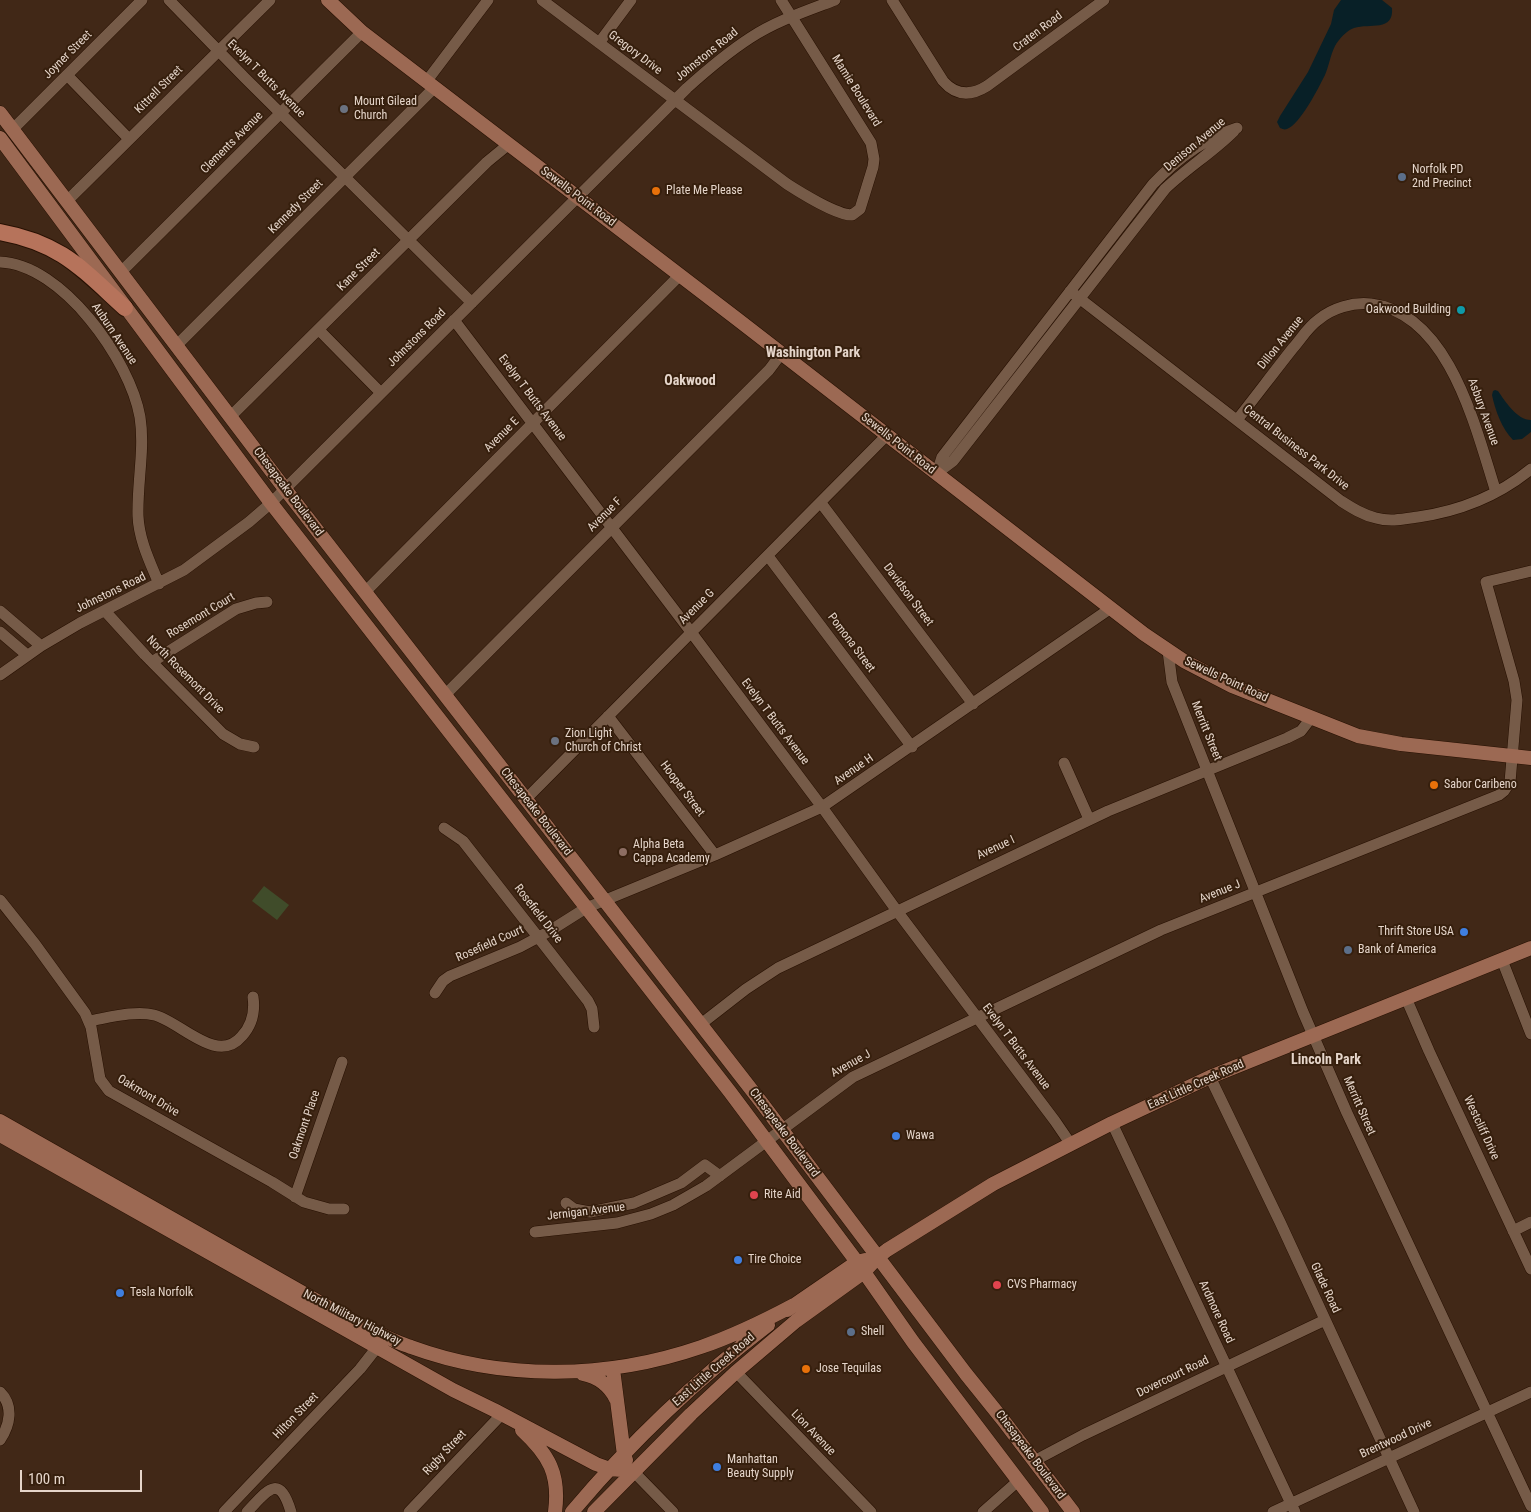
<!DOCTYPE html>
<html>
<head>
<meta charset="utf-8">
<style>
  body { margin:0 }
  #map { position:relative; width:1531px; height:1512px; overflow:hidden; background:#412817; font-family:"Roboto Condensed",sans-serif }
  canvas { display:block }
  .scale { position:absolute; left:20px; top:1470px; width:122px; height:22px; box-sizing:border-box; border:2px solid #e5d5ca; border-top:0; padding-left:6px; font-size:15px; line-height:18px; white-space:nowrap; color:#e5d5ca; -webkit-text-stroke:4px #361f0d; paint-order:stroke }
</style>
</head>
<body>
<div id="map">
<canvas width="1531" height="1512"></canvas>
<div class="scale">100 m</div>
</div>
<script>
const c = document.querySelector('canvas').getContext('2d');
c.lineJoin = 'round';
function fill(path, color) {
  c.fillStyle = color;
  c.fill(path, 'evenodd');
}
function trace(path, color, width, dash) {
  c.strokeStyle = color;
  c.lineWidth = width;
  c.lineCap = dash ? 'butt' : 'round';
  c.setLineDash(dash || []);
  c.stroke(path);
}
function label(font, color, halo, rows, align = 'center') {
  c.font = font + ' "Roboto Condensed",sans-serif';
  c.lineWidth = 4;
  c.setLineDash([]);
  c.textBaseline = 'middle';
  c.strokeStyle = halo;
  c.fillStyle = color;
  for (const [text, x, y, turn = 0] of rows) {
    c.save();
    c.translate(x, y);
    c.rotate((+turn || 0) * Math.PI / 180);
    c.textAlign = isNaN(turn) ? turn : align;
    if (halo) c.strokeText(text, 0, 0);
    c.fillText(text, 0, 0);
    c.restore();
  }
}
const green = new Path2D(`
  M264,886L289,905L277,920L252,901Z`);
const water = new Path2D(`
  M1341,0H1382L1392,8C1394,32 1370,23 1354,28C1346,31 1339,39 1335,46C1330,56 1329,66 1325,75C1319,87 1300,125 1287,129C1284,130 1283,129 1280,128L1277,122L1280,116L1308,72L1331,24L1334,10Z
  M1495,390L1498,391C1505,401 1517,420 1531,420V432L1522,439L1513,440C1502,429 1495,410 1492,395L1493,391Z`);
const minor = new Path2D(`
  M169,0L245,78L472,303
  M542,0L787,184C801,193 837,215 852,215L860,209L873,167L874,159L871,143L781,0
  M892,0L943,81C956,96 971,96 987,86L1104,0
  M599,43L631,0
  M67,75L129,139
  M426,82L488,0
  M13,129L142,0
  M67,201L270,0
  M0,262C62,264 130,360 140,417C145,449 137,483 138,516C139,540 150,562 159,584
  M121,272L362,32
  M1070,291L1341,501C1352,508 1363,515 1376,518C1390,522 1404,519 1418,517C1460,511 1498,496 1531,469
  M454,320L691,632L822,807L897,911L1055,1121L1070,1143
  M319,330L381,393
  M176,346L434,88
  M230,417L487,162L509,144
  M1237,420C1256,396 1274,372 1293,348C1301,339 1308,327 1318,320C1332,308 1353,302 1371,304C1450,313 1476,430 1496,492
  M937,473L942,457L1153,184C1176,160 1205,138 1237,128
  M937,473L953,461L1165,189C1187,168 1213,152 1234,131
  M821,503L973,704
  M768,556L912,747
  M365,592L680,275
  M0,611L41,646
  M105,611L145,655L223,734L240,744L254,747
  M0,632L27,655
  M1168,651L1172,682L1303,1012L1347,1113L1531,1506
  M152,662L236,609L256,603L267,602
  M0,675L41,646L80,623L184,570L249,522L271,503L687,88C707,70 727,53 750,38C776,21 806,11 835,0
  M445,695L769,370L778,358V351
  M608,716L715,855
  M1064,763L1089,819
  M526,799L887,435
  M444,828L463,841L588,1001L592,1009L594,1027
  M0,900L35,944L85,1013L91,1027L100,1079L109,1091L272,1182L304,1202L329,1209H344
  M1502,960L1531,1034
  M435,993L443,981L450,976L520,947L548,932L586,908L715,855L822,807L1111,608
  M1406,998L1429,1051L1531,1269
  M89,1021C107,1018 135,1010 154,1015C180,1021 217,1066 242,1036C252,1025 255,1011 253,997
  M701,1024L746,989L778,968L1108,811L1287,738L1301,731L1311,718
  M1210,1077L1280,1222L1414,1512
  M1112,1123L1295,1512
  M295,1197L342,1062
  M566,1203L574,1209L590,1212L634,1203L681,1183L705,1165L720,1176
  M1513,1231L1531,1222
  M535,1232L617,1223L651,1214L673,1205L706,1186L853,1077L1161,930L1499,795L1504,791L1510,782L1517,700L1514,681L1486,582L1531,571
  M736,1372L871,1512
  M0,1392C14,1406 10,1425 0,1440
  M1034,1461L1083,1435L1325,1320
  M633,1471L673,1512
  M224,1512L360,1369L382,1341
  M247,1512C267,1491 279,1472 291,1512
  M409,1512L502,1414
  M983,1512L1018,1481
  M1273,1512L1531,1392`);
const major = new Path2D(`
  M328,0L362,32L737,319L1144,634L1184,661L1232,686L1358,736L1401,744L1531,758
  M0,113L285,489L761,1102L966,1374L1003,1420L1073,1512
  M0,138L271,503L730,1092L857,1262L913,1342L1042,1512
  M0,1121L356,1323C374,1331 392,1341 411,1347C504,1381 608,1379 701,1347C733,1336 764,1321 794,1305
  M0,1135L453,1390L494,1410L596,1464L610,1469L633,1471
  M787,1310L857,1262L865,1260
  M613,1369L624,1455L626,1460
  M583,1374C598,1377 609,1385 616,1399
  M522,1430C549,1455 560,1474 555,1512
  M572,1512C630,1443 696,1380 768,1325
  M594,1512L691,1414L736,1372L796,1321L864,1272L878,1257L887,1250L993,1184L1112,1123L1210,1077L1531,948`);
const highway = new Path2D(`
  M0,232C61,243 82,269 125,308`);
const markers = [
  [344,109,5,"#6b7280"],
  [1402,177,5,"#5c6f8a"],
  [656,191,5,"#e8710a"],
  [1461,310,5,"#0f9aa8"],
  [555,741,5,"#6b7280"],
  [1434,785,5,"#e8710a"],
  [623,852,5,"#8d6e63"],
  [1464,932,5,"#3f7fe0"],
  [1348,950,5,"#5c6f8a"],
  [896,1136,5,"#3f7fe0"],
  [754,1195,5,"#e0444e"],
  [738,1260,5,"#3f7fe0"],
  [997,1285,5,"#e0444e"],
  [120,1293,5,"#3f7fe0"],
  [851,1332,5,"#5c6f8a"],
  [806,1369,5,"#e8710a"],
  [717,1467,5,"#3f7fe0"]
];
const streetNames = [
  ["Craten Road",1038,32,-37],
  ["Gregory Drive",635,53,37],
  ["Joyner Street",68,55,-45],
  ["Johnstons Road",707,55,-39],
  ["Evelyn T Butts Avenue",266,79,45],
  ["Kittrell Street",159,90,-45],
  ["Mamie Boulevard",856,91,58],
  ["Clements Avenue",232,143,-45],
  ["Denison Avenue",1195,145,-40],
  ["Sewells Point Road",578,197,37],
  ["Kennedy Street",296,207,-45],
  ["Kane Street",359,270,-45],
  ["Auburn Avenue",114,334,56],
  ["Johnstons Road",417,338,-45],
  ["Dillon Avenue",1281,343,-51],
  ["Evelyn T Butts Avenue",532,398,53],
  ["Asbury Avenue",1483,412,70],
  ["Avenue E",502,435,-45],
  ["Sewells Point Road",898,444,38],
  ["Central Business Park Drive",1296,448,38],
  ["Chesapeake Boulevard",288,492,53],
  ["Avenue F",605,515,-45],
  ["Johnstons Road",111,593,-26],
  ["Davidson Street",908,595,53],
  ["Avenue G",697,607,-45],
  ["Rosemont Court",201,616,-31],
  ["Pomona Street",851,643,53],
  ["North Rosemont Drive",185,675,45],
  ["Sewells Point Road",1226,680,25],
  ["Evelyn T Butts Avenue",775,722,53],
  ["Merritt Street",1206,731,68],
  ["Avenue H",854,770,-35],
  ["Hooper Street",682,789,53],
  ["Chesapeake Boulevard",536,812,52],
  ["Avenue I",996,848,-25],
  ["Avenue J",1220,892,-22],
  ["Rosefield Drive",538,914,52],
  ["Rosefield Court",490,944,-24],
  ["Evelyn T Butts Avenue",1016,1047,53],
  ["Avenue J",851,1064,-29],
  ["East Little Creek Road",1196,1085,-24],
  ["Oakmont Drive",148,1096,31],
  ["Merritt Street",1359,1106,66],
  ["Oakmont Place",305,1125,-71],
  ["Westcliff Drive",1481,1128,65],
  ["Chesapeake Boulevard",784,1133,53],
  ["Jernigan Avenue",586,1212,-7],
  ["Glade Road",1325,1288,65],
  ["Ardmore Road",1216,1312,65],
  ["North Military Highway",352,1318,27],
  ["East Little Creek Road",714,1370,-41],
  ["Dovercourt Road",1173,1377,-26],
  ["Hilton Street",296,1416,-46],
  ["Lion Avenue",813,1433,46],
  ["Brentwood Drive",1396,1439,-25],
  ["Rigby Street",445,1453,-47],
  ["Chesapeake Boulevard",1030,1455,53]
];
const poiNames = [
  ["Mount Gilead",354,102],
  ["Church",354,116],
  ["Norfolk PD",1412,170],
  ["2nd Precinct",1412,184],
  ["Plate Me Please",666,191],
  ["Oakwood Building",1451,310,"right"],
  ["Zion Light",565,734],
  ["Church of Christ",565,748],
  ["Sabor Caribeno",1444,785],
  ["Alpha Beta",633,845],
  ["Cappa Academy",633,859],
  ["Thrift Store USA",1454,932,"right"],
  ["Bank of America",1358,950],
  ["Wawa",906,1136],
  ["Rite Aid",764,1195],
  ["Tire Choice",748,1260],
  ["CVS Pharmacy",1007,1285],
  ["Tesla Norfolk",130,1293],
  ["Shell",861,1332],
  ["Jose Tequilas",816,1369],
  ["Manhattan",727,1460],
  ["Beauty Supply",727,1474]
];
const neighbourhoodNames = [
  ["Washington Park",813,353],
  ["Oakwood",690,381],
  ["Lincoln Park",1326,1060]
];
fill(green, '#404c2a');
fill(water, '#082027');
trace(minor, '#271002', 12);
trace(major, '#271002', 15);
trace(highway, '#271002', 18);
trace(minor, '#765b48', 11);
trace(major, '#9c6953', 14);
trace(highway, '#b6735b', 16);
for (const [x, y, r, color] of markers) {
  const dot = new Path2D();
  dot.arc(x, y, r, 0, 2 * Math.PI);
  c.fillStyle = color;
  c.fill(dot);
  trace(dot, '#361f0d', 2);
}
label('12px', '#e5d5ca', '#361f0d', streetNames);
label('12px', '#e5d5ca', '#361f0d', poiNames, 'left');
label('bold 14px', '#e5d5ca', '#361f0d', neighbourhoodNames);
</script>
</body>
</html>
